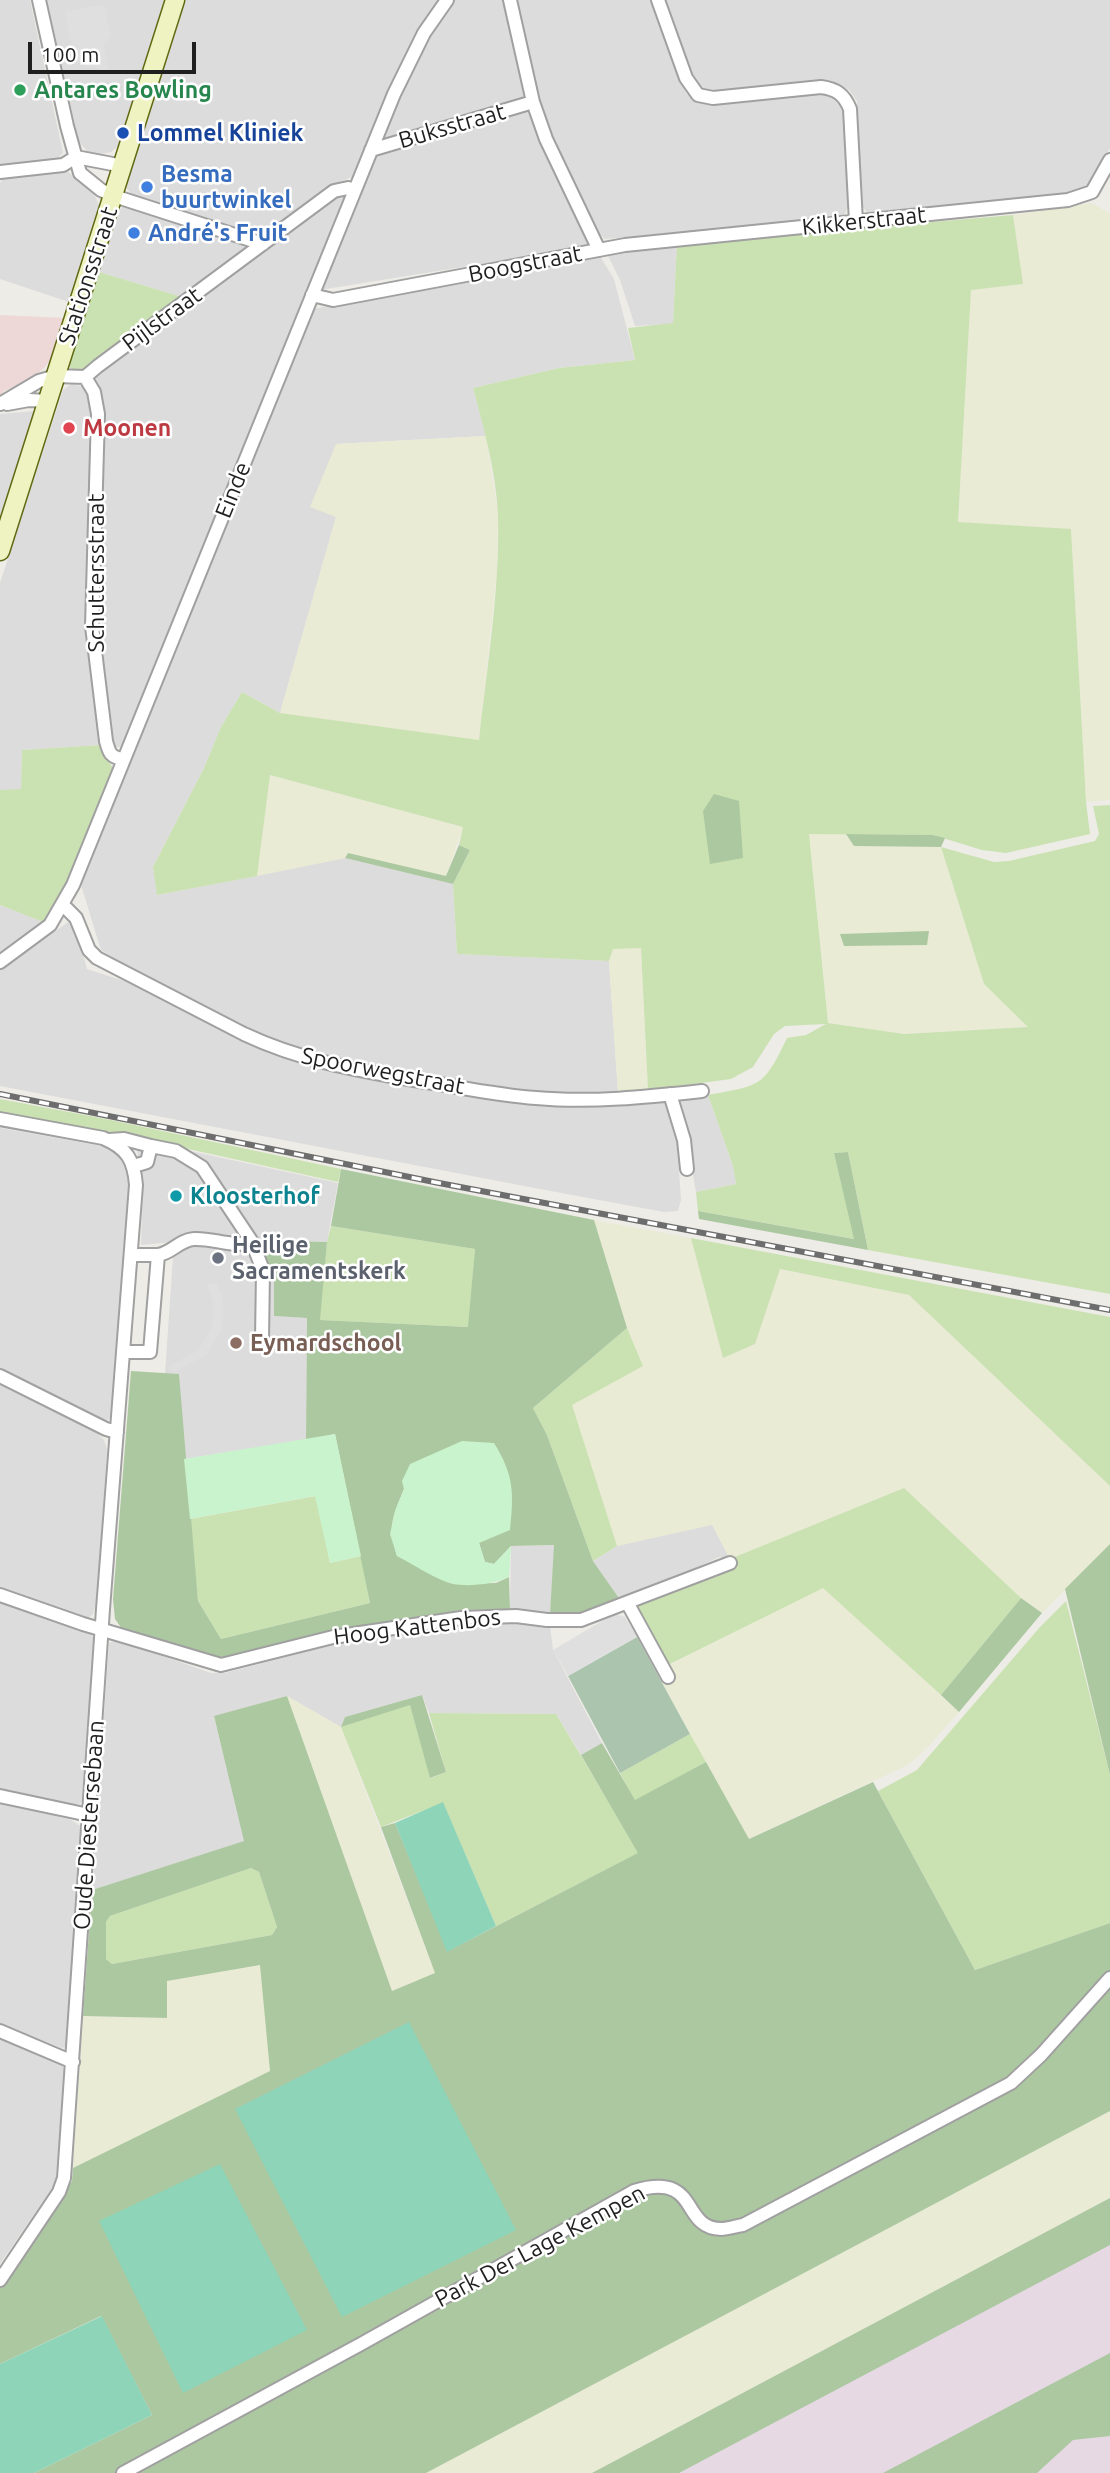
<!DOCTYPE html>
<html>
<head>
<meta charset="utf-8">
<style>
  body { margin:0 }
  #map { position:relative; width:1110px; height:2473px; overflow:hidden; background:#eeece6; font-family:Ubuntu,sans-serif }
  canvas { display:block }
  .scale { position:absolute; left:28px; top:42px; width:168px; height:32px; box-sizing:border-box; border:4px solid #1f1f1f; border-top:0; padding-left:9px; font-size:21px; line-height:24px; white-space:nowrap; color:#1f1f1f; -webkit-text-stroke:5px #fff; paint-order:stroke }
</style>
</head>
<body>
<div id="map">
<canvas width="1110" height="2473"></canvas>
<div class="scale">100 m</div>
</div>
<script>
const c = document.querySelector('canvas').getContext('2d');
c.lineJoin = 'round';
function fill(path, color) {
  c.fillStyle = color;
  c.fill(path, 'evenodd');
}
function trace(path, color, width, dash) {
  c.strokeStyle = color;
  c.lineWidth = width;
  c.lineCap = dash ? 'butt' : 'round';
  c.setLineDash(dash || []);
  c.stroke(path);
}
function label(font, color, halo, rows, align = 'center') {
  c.font = font + ' Ubuntu,sans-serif';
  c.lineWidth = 5;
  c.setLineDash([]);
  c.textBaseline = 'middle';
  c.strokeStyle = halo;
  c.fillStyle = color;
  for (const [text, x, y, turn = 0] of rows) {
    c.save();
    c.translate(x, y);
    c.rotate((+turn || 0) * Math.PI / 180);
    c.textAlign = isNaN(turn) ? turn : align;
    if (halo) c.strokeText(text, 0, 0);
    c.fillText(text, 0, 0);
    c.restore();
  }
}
const residential = new Path2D(`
  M0,0H30L63,153L55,161L0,166Z
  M47,0H166L121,144L111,152L101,154L88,152L79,142Z
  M186,0H441L421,28L404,60L352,177L332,185L266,234L261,236L131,194L126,187Z
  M453,0H505L526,95L523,100L386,140L381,138L414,63Z
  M517,0H650L679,80L687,94L700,103L731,104L818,93L829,94L840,100L844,121L850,200L845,214L839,217L605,239L595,229L552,138L537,98Z
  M663,0H1110V148L1096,174L1085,188L1073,194L874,214L867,212L862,206L861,198L857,101L849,90L837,84L822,81L714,93L703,90L690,76Z
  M524,110L531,113L587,238V245L580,248L320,290L375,151Z
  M67,171L93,192L100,207L69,302L0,279V183L4,176Z
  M343,194L345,198L303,303L125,740L120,747H115L111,743L99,648L98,589L104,446L101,395L95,385V378L104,366L154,333L334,198Z
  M123,207L246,244L247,249L182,297L99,272L117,212Z
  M677,244L673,324L635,326L620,280L607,254L627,249Z
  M600,256L614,279L635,360L559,368L473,388L486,436L336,444V517L280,713L242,692L221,727L204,768L153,867L158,895L345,858L453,884L457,954L609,961L618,1092H535L381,1069L322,1057L246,1028L131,970L101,950L80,882L312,309Z
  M71,384L85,387L91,396L92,447L86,610L89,658L101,745L22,750L21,790H0V583L63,390Z
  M35,411L23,447L0,521V414Z
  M0,905L43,922L0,955Z
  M68,922L75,926L87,969L124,981L246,1043L275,1055L318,1068L376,1080L533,1104L576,1106L665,1103L676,1126L681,1200L678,1211L664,1212L540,1189L0,1086V970Z
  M708,1095L733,1166L736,1184L696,1192L680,1102Z
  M0,1128L113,1148L126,1161L130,1183L110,1418L107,1420L98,1418L0,1370Z
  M135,1139L338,1183L327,1242L261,1240L274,1282V1316L307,1318L306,1440L184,1459L179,1374H165L174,1242L141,1245L143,1185Z
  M0,1383L97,1433L104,1440L107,1450L97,1600L93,1614L88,1618L0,1589Z
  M712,1524L730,1559L719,1557L632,1598L621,1601L593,1561L617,1546Z
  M555,1545L550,1614L510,1609L511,1546Z
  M0,1600L87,1631L94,1638L84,1797L80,1804L72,1806L0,1790Z
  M509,1620L550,1625L553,1650L602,1743L581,1755L556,1714L429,1713L422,1695L345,1717L341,1727L287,1696L214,1717L245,1841L92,1890L109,1643L117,1640L211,1673H225L355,1639L462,1622Z
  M0,1801L71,1820L82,1827L68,2046L62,2048L0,2024Z
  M0,2036L58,2061L63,2067L66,2075L58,2179L0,2264Z`);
const commercial = new Path2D(`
  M0,315L66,318L54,355L44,368L33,378L4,391L0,397Z`);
const industrial = new Path2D(`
  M1110,2198V2473H592Z`);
const farmland = new Path2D(`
  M1092,203L1110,214V800L1086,802L1071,530L958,523L971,289L1023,284L1013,215Z
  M486,436L498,513L497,572L479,741L280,713L336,517L310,507L336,444Z
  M269,775L463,827L446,877L348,853L345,858L257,876Z
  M809,834H846L854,846L941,847L984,984L1029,1027L903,1034L828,1023Z
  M641,947L648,1090L618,1092L609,961L613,949Z
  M594,1220L691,1238L723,1358L755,1344L780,1269L909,1295L1110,1486V1544L1042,1613L1021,1598L904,1488L730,1559L712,1525L617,1546L571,1404L643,1366L627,1328Z
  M823,1587L959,1712L929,1746L908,1765L748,1839L656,1672Z
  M287,1696L341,1727L435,1973L392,1991Z
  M261,1965L270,2071L73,2168L83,2016L167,2018L166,1981Z
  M1110,2111V2198L592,2473H426Z`);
const grass = new Path2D(`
  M1013,215L1023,284L971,290L958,522L1071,529L1086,802L1090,834L1006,853L982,850L933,835L809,834L828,1023L904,1034L1028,1027L984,984L941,847L994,862L1009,861L1095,841L1099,834L1093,806L1110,805V1294L868,1250L848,1152L834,1153L855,1239L698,1211L696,1192L736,1184L733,1166L708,1095C761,1085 763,1088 787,1038L806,1035L826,1024L785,1026L774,1034L753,1067L731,1079L648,1090L641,948L613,949L609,961L457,954L453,884L470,850L459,845L463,827L270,775L257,876L157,895L153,867L204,768L221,727L242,692L280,713L479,740C487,666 500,590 498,515C496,472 484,429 473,388L559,368L635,360L628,328L673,323L677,244Z
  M99,272L182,297L84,370L75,372L69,366Z
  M101,745L113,769L61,900L43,922L0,905V790L21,789L22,750Z
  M0,1099L106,1119L341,1169L338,1182L111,1132L0,1113Z
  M331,1226L475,1249L469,1327L319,1320L327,1242Z
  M691,1238L1110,1317V1486L909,1295L780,1269L755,1344L723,1358Z
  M627,1328L643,1366L572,1405L617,1546L593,1561L547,1435L533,1408Z
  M904,1488L1021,1598L941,1695L823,1588L666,1666L638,1609L637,1603L730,1559Z
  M316,1496L330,1563L361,1556L370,1603L221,1639L198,1601L190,1519Z
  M1066,1601L1110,1775V1923L975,1970L878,1791L917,1770L1040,1627Z
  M410,1704L431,1778L446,1772L429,1713L556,1714L639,1853L496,1926L443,1803L381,1827L341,1727Z
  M690,1734L706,1762L635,1801L620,1773Z
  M251,1868L259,1872L277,1927L272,1935L112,1964L106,1959V1922L110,1916Z`);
const forest = new Path2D(`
  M714,794L739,801L743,858L710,864L703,811Z
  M846,834L933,835L945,838L941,847L854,846Z
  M459,845L470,850L453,884L345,858L348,853L446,876Z
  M929,931L927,945L844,946L840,934Z
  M848,1152L868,1250L699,1219L698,1211L854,1239L834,1153Z
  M341,1169L594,1220L627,1328L533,1408L547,1435L593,1561L621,1601L583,1615L550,1614L554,1545L511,1546L494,1564L485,1562L479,1543L404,1489C392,1518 388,1526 397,1556L454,1584L496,1583L509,1577L510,1609L462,1610L310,1635L228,1658L214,1657L122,1629L115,1619L113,1599L131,1371L179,1374L198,1601L221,1639L370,1603L335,1434L306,1440L307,1318L274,1316V1282L260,1240L327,1242L320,1320L468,1327L475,1249L331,1226Z
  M1110,1544V1775L1065,1589Z
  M1021,1598L1042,1613L959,1712L941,1695Z
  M422,1695L446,1772L430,1778L410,1705L341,1727L345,1717Z
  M287,1696L392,1991L435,1973L381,1827L395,1823L448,1951L638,1853L581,1755L602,1743L635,1800L706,1762L749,1839L873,1782L975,1970L1110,1923V2111L426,2473H34L152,2415L101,2316L0,2364V2288L72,2181L73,2168L270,2071L260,1965L167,1981V2018L83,2016L92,1890L244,1841L214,1716ZM251,1868L259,1872L277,1927L272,1935L112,1964L106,1959V1922L110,1916Z
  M1110,2198V2245L679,2473H592Z
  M1110,2353V2436L1073,2440L1037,2473H883Z`);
const cemetery = new Path2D(`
  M637,1637L690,1734L620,1773L568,1676Z`);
const park = new Path2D(`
  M335,1434L361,1556L330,1563L315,1496L190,1519L184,1459Z
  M462,1441L494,1443C514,1475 514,1493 510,1530L479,1543L485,1562L494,1564L511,1546L509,1577C495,1584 469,1587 453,1584C436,1580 413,1564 397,1556L390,1534L395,1511L404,1489L402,1481L410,1464Z`);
const pitch = new Path2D(`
  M443,1802L496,1926L447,1952L395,1823Z
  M409,2022L516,2230L342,2317L235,2109Z
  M220,2164L307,2330L183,2393L99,2221Z
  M102,2316L152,2415L34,2473H0V2364Z`);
const parking = new Path2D(`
  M104,4L111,36L103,44L109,71L75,62L65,12Z
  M207,1283L217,1284L222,1296L224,1313L221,1331L206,1355L173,1373L168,1367L198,1350L212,1328L214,1305Z
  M614,1614L625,1617L637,1637L568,1676L553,1650Z`);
const minor = new Path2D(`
  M39,0L67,126L80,173L101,190L114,196L263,244
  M510,0L533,102L546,139L599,250
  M658,0L686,78L698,95L713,98L821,87C836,89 844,94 850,109L856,222
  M371,150L533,102
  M76,157L123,166
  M0,172L63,165L76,157
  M312,295L333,300L625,245L1068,200L1092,192L1110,160
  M85,377L94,392L98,414L92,626L106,741C109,753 111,758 124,759
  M0,404L39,381L56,376L85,377L98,366L334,191L348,188L354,190
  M7,404L29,400L48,401
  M63,905L76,918L89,950L97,958L244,1034C299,1060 355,1070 414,1080C455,1086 495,1095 536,1098C591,1103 647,1097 702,1091
  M0,962L50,925L73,885L394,94L424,33L447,0
  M670,1094L684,1140L687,1169
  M0,1119L103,1138C127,1148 134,1160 136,1185L103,1609L64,2178L59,2192L0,2280
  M109,1140L124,1139L151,1146
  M134,1166L147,1162L151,1146L176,1151L202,1167L252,1242L263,1270L262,1340
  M158,1255C172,1253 179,1240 194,1239C214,1238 232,1248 252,1242
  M124,1352H150L158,1255H131
  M0,1376L106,1429L117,1432
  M0,1595L83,1624L221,1665L333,1637L461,1618L516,1616L547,1620H581L730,1563
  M628,1604L668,1677
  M0,1796L89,1815
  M0,2031L73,2062
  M123,2473L361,2344L634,2191C701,2171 679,2228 721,2229C728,2229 736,2226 743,2225L1011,2083L1041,2055L1110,1978`);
const secondary = new Path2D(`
  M0,551L175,0`);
const rail = new Path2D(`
  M0,1094L439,1183L1110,1310`);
const markers = [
  [20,90,7,"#2e9e5b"],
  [123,133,7,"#1a4fb4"],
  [147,187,7,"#3f7fe0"],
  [134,233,7,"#3f7fe0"],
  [69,428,7,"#e0444e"],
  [176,1196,7,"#0f9aa8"],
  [218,1258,7,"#6b7280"],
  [236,1343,7,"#8d6e63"]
];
const leisureNames = [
  ["Antares Bowling",34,90]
];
const streetNames = [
  ["Buksstraat",452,126,-16],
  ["Kikkerstraat",864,221,-6],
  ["Boogstraat",525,264,-11],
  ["Stationsstraat",88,276,-72],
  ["Pijlstraat",162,319,-36],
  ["Einde",233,490,-68],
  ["Schuttersstraat",96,573,-90],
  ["Spoorwegstraat",383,1071,11],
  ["Hoog Kattenbos",417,1627,-7],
  ["Oude Diestersebaan",89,1825,-86],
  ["Park Der Lage Kempen",540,2246,-28]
];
const transitNames = [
  ["Lommel Kliniek",137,133]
];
const shopNames = [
  ["Besma",161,174],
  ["buurtwinkel",161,200],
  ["André's Fruit",148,233]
];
const healthNames = [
  ["Moonen",83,428]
];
const cultureNames = [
  ["Kloosterhof",190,1196]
];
const worshipNames = [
  ["Heilige",232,1245],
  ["Sacramentskerk",232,1271]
];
const educationNames = [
  ["Eymardschool",250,1343]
];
fill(residential, '#dddcdc');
fill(commercial, '#edd8d7');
fill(industrial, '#e6d9e4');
fill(farmland, '#e9ebd4');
fill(grass, '#cae2b2');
fill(forest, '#acc8a0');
fill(cemetery, '#aac4ae');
fill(park, '#c9f3cc');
fill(pitch, '#8ed4b8');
fill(parking, '#dfdfdf');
trace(minor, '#a0a0a0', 16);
trace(secondary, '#606912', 21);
trace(minor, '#fff', 12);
trace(secondary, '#eff2c1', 18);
trace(rail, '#6d6d6d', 6);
trace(rail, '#fff', 3.5, [10]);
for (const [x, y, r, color] of markers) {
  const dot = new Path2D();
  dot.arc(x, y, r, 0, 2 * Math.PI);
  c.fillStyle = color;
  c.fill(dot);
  trace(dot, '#fff', 2.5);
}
label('bold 23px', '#27864d', '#fff', leisureNames, 'left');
label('23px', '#1f1f1f', '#fff', streetNames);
label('bold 23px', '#164399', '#fff', transitNames, 'left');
label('bold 23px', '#366cbe', '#fff', shopNames, 'left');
label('bold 23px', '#be3a42', '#fff', healthNames, 'left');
label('bold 23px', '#0d838f', '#fff', cultureNames, 'left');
label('bold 23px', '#5b616d', '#fff', worshipNames, 'left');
label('bold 23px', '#785e54', '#fff', educationNames, 'left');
</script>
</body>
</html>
